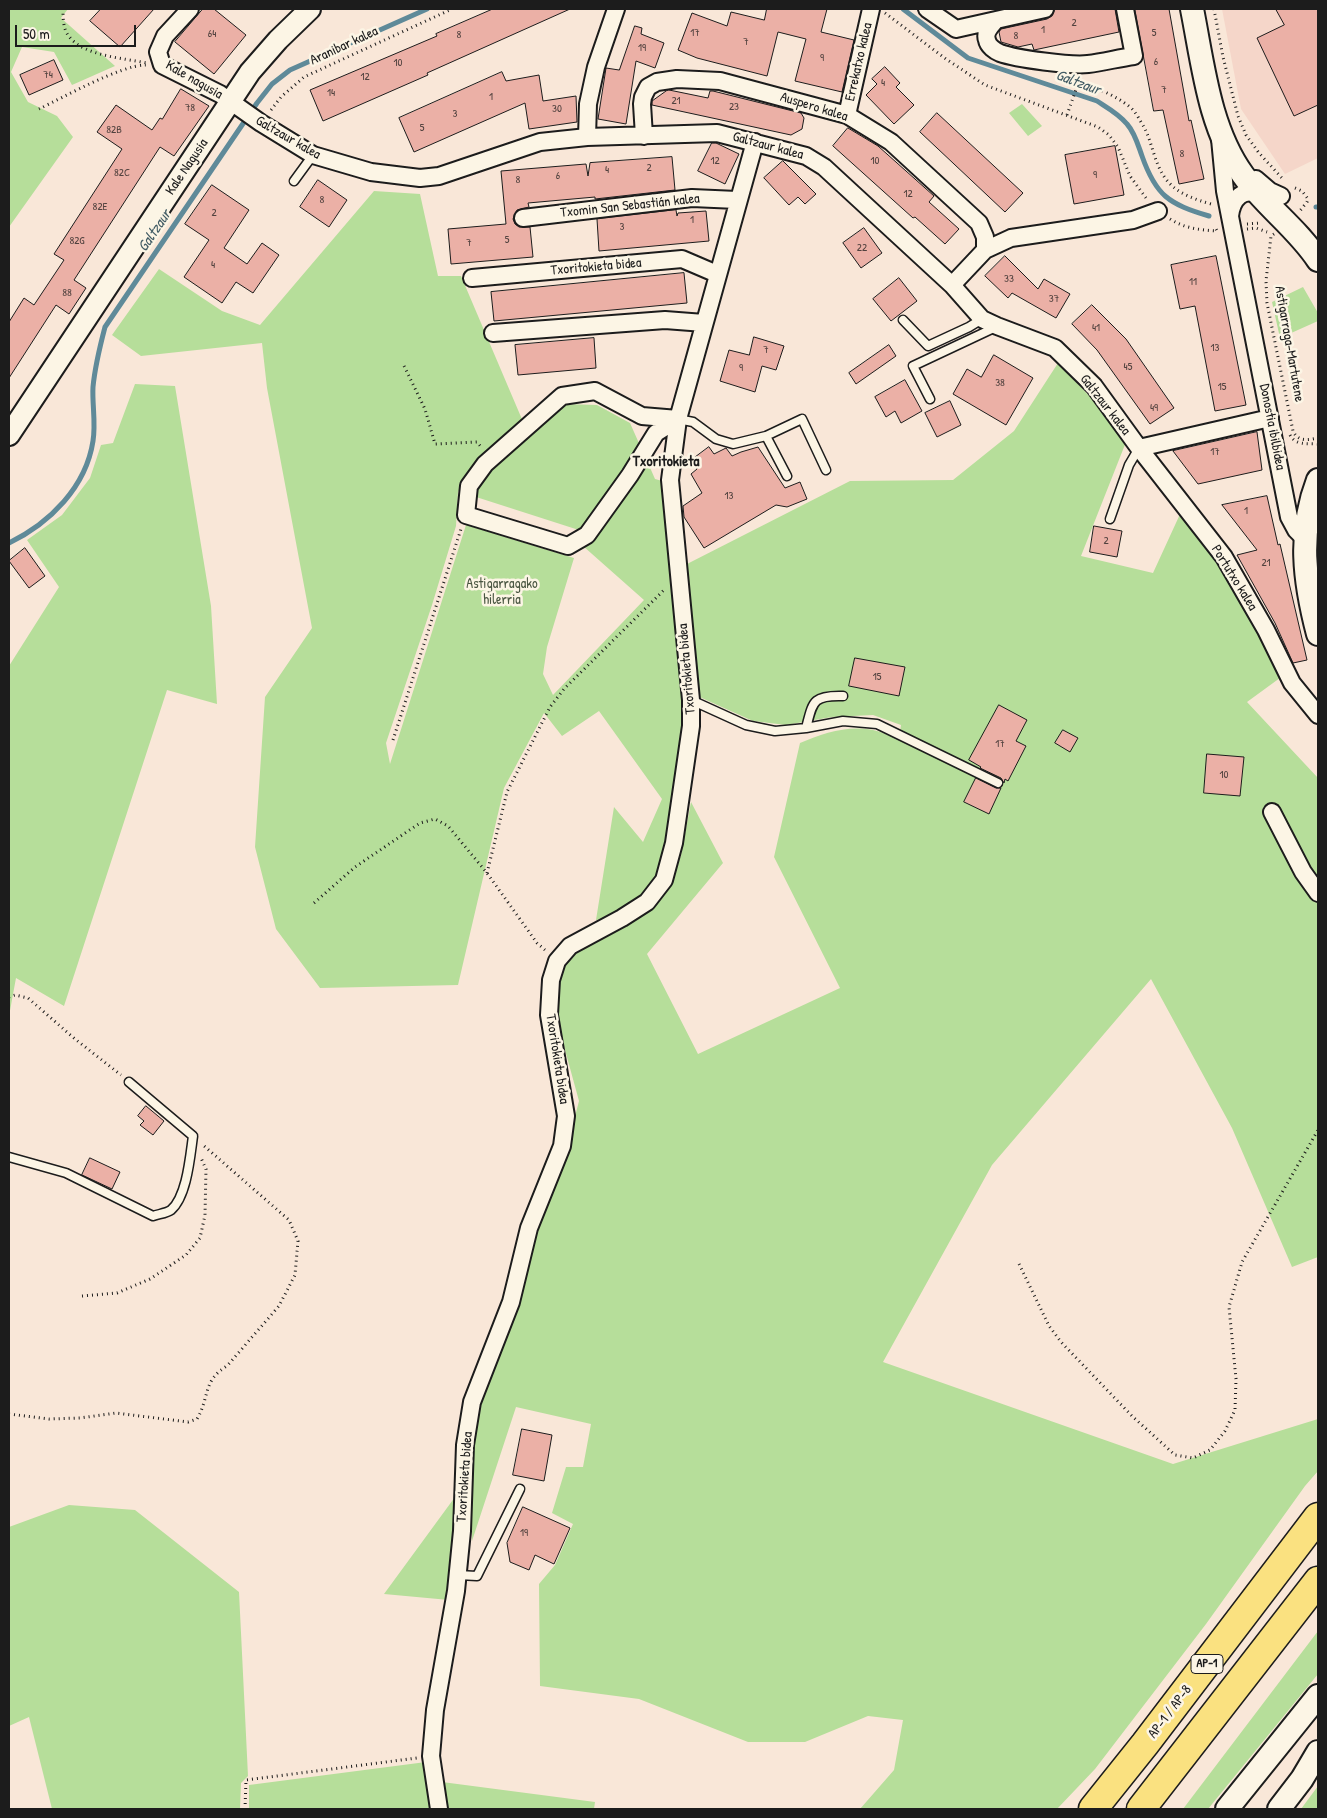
<!DOCTYPE html>
<html>
<head>
<meta charset="utf-8">
<style>
  body { margin:0 }
  #map { position:relative; width:1327px; height:1818px; overflow:hidden; background:#f9e7d8; font-family:"Patrick Hand",sans-serif }
  canvas { display:block }
  .frame { position:absolute; inset:0; border:10px solid #1c1c1c; pointer-events:none }
  .scale { position:absolute; left:15px; top:25px; width:121px; height:22px; box-sizing:border-box; border:2px solid #1c1c1c; border-top:0; padding-left:6px; font-size:15px; line-height:18px; white-space:nowrap; color:#1c1c1c; -webkit-text-stroke:4px #fcf5e5; paint-order:stroke }
</style>
</head>
<body>
<div id="map">
<canvas width="1327" height="1818"></canvas>
<div class="frame"></div>
<div class="scale">50 m</div>
</div>
<script>
const c = document.querySelector('canvas').getContext('2d');
c.lineJoin = 'round';
function fill(path, color) {
  c.fillStyle = color;
  c.fill(path, 'evenodd');
}
function trace(path, color, width, dash) {
  c.strokeStyle = color;
  c.lineWidth = width;
  c.lineCap = dash ? 'butt' : 'round';
  c.setLineDash(dash || []);
  c.stroke(path);
}
function label(font, color, halo, rows, align = 'center') {
  c.font = font + ' "Patrick Hand",sans-serif';
  c.lineWidth = 5;
  c.setLineDash([]);
  c.textBaseline = 'middle';
  c.strokeStyle = halo;
  c.fillStyle = color;
  for (const [text, x, y, turn = 0] of rows) {
    c.save();
    c.translate(x, y);
    c.rotate((+turn || 0) * Math.PI / 180);
    c.textAlign = isNaN(turn) ? turn : align;
    if (halo) c.strokeText(text, 0, 0);
    c.fillText(text, 0, 0);
    c.restore();
  }
}
const built = new Path2D(`
  M1222,9H1318V158L1285,174L1241,109Z`);
const green = new Path2D(`
  M9,9H68L61,18L115,66L72,85L54,52L22,47L11,72L28,102L57,116L73,137L9,227Z
  M1022,104L1042,126L1028,136L1009,113Z
  M374,191L420,194L438,276H461L524,424L484,457L458,492L456,526L432,605L386,743L390,764L466,525L574,558L547,647L543,674L553,695L644,600L583,546L613,513L648,463L655,479L666,482L687,728L671,840L659,878L643,898L617,915L596,920L614,807L643,842L662,799L599,711L562,736L544,713L504,788L458,985L320,988L276,929L255,847L265,697L312,628L267,388L262,343L141,356L112,335L159,269L222,311L260,325Z
  M1303,287L1318,313V321L1280,338L1272,302Z
  M1058,363L1099,406L1126,442L1081,556L1153,573L1181,512L1235,582L1284,675L1247,702L1318,778V1257L1292,1267L1232,1128L1151,979L992,1165L883,1362L1173,1464L1318,1419V1471L1305,1486L1206,1624L1095,1769L1057,1809H860L894,1770L903,1720L868,1716L805,1742H748L639,1699L540,1686L539,1584L555,1565L573,1524L552,1513L566,1467H583L591,1424L516,1407L472,1541L471,1446L480,1401L532,1232L566,1151L579,1101L559,1028L557,987L562,965L570,953L672,880L681,855L691,802L723,863L647,954L698,1054L840,988L774,857L800,743C823,733 848,725 873,730C882,732 891,736 899,739L901,725L873,715L832,717L786,725L753,721L695,695L687,564L850,481L953,480L1014,431Z
  M135,384L175,386L211,606L217,704L167,690L64,1006L16,978L9,1016V666L59,587L27,540L62,515L90,478L101,445L113,443Z
  M564,404L597,405L630,423L642,450L585,532L473,496L479,480Z
  M455,1497L456,1524L449,1600L384,1594Z
  M69,1505L135,1510L239,1592L248,1776L241,1783L240,1809H52L29,1717L9,1726V1527Z
  M1318,1631V1674L1208,1809H1183Z
  M426,1762L433,1809H249V1785Z
  M442,1782L595,1802L594,1809H446Z
  M1318,1786V1809H1301Z`);
const stream = new Path2D(`
  M903,9L968,58L1097,101C1108,108 1119,114 1127,124C1135,133 1138,145 1142,156C1156,196 1169,204 1209,216
  M1316,207H1318
  M9,543C50,523 86,487 93,441C96,423 92,404 93,387C95,366 100,346 105,327L257,103L272,84L290,70L427,9`);
const building = new Path2D(`
  M101,9H154L120,47L90,21Z
  M203,9H214L246,35L214,74L175,42Z
  M493,9H570L427,73L428,75L323,121L310,90L437,36L436,34Z
  M767,9H827L821,32L854,40L842,92L795,81L806,39L778,32L767,76L697,58L678,50L692,13L727,26L731,12L764,20Z
  M1055,9H1115L1119,32L1034,50L1032,44L1018,47L1001,42L999,32L1001,29L1047,19L1052,16Z
  M1135,9H1169L1189,121L1191,120L1204,179L1179,184L1163,110L1154,111Z
  M1276,9H1318V105L1294,116L1257,38L1284,25Z
  M635,26L642,28L641,34L664,43L655,68L636,61L626,124L598,119L606,68L619,70Z
  M54,60L63,80L29,95L20,75Z
  M885,67L900,83L896,87L914,105L894,124L866,95L877,84L872,79Z
  M502,72L506,81L539,75L543,101L576,96L577,122L529,129L525,103L414,152L399,118Z
  M181,89L209,106L174,156L160,147L74,280L86,288L69,314L56,305L9,378V322L24,298L34,305L64,260L54,254L122,149L97,132L116,105L152,130L160,118L162,119Z
  M669,90L708,98L710,91H713L801,113L804,118L802,129L791,135L652,105V101L666,91Z
  M937,113L1023,193L1005,212L920,132Z
  M848,128L878,146L934,196L929,202L959,229L945,244L915,217L913,218L833,146Z
  M712,143H716L739,154L725,184L698,171Z
  M1115,146L1124,195L1074,204L1065,155Z
  M672,157L675,190L595,199V197L528,203L529,207L517,210L513,219L515,224L519,227H530L533,257L451,264L448,229L506,224L501,171L586,164L588,176L590,163Z
  M783,161L816,194L805,204L798,197L789,205L764,178Z
  M318,180L347,200L329,227L300,207Z
  M212,185L249,210L224,248L247,264L262,243L279,255L253,293L236,282L222,303L184,277L209,240L185,224Z
  M676,210L677,216L678,213L706,211L709,241L599,251L597,219Z
  M864,228L882,253L861,268L843,243Z
  M1005,256L1038,289L1044,279L1070,294L1056,318L1012,293L1008,298L985,276Z
  M1216,256L1246,405L1215,411L1195,306L1180,309L1171,265Z
  M684,273L687,303L494,321L491,292Z
  M899,278L917,301L891,321L873,299Z
  M1092,305L1126,339L1174,408L1150,424L1097,350L1072,324Z
  M754,337L784,346L776,370L762,366L755,392L720,381L729,350L749,355Z
  M594,338L596,368L518,375L515,345Z
  M889,345L896,356L856,384L849,373Z
  M994,355L1033,378L1006,425L953,394L967,369L981,377Z
  M905,380L922,411L901,423L895,411L886,417L875,397Z
  M950,401L961,425L937,437L925,413Z
  M1257,432L1262,470L1198,484L1173,451Z
  M709,447L714,454L726,448L732,456L741,452L758,447L785,488L800,482L807,499L787,507L776,505L704,548L684,517L683,506L702,493L691,474L697,469L693,459Z
  M1267,496L1278,545L1280,544L1307,660L1293,663L1275,623L1237,555L1257,550L1222,505Z
  M1094,526L1122,531L1117,557L1090,552Z
  M25,548L45,576L29,588L9,561Z
  M855,658L905,667L899,696L849,686Z
  M999,705L1027,720L1016,741L1026,746L1008,781L1005,779L1004,783L1001,778L980,768L981,767L969,760Z
  M1063,730L1078,738L1070,752L1055,743Z
  M1207,754L1244,757L1240,796L1204,793Z
  M976,778L996,788H1001L989,814L964,802Z
  M146,1106L164,1121L153,1135L140,1125L144,1121L138,1116Z
  M90,1158L120,1172L112,1189L82,1175Z
  M522,1429L552,1435L544,1481L513,1475Z
  M523,1507L570,1528L554,1564L535,1555L529,1570L510,1562L507,1543Z`);
const path = new Path2D(`
  M63,9C63,17 63,28 68,35C82,56 123,58 147,63
  M1214,9L1223,57L1238,116L1246,135L1259,153L1282,178
  M885,13L946,59L985,85L1098,127L1109,135L1118,147L1130,176L1146,198
  M1079,81C1096,88 1115,95 1130,107C1135,111 1138,117 1141,122C1148,133 1150,142 1154,154C1164,187 1180,195 1211,204V206
  M39,109C64,97 121,65 146,65
  M271,110L281,97L304,77L452,9
  M1067,115L1079,81
  M1295,188L1302,191L1308,199L1307,202L1299,212
  M1170,219C1184,228 1199,230 1217,231L1216,229
  M1247,224L1260,223
  M1247,229L1256,228L1267,232
  M1274,234L1271,236L1266,281L1267,303L1293,431C1298,442 1308,440 1318,438
  M404,366L425,409L435,444L477,442L482,448
  M1290,435C1296,446 1307,443 1318,444
  M393,740L461,529
  M487,873L507,792L550,707L564,689L664,590
  M314,903L355,867L420,823L435,819L448,826L487,873L537,943L545,950
  M9,997L15,995L28,998L75,1039L121,1075
  M1019,1264L1049,1326L1061,1342L1132,1416L1175,1455L1193,1458L1210,1450L1225,1431L1235,1410L1236,1379L1229,1307L1242,1262L1318,1130
  M82,1296L117,1293L150,1279L186,1255L200,1238L205,1215L206,1169L201,1158
  M9,1414L49,1419L80,1418L116,1413L188,1422L197,1419C210,1397 202,1381 227,1366L279,1306L295,1275L298,1241L289,1220L203,1145
  M245,1809L246,1780L417,1758`);
const service = new Path2D(`
  M294,181L313,155
  M903,320L928,346L969,327L982,319
  M930,399L913,366L996,327
  M678,419L693,422L716,439L733,444L766,436L787,476
  M766,436L802,419L826,470
  M1110,519L1129,465L1139,448
  M691,700L746,725L775,731L806,728L843,721L877,724L998,783
  M806,728C813,702 812,695 843,696
  M9,1157L66,1173L153,1216C159,1214 167,1213 171,1210C187,1196 190,1157 193,1136L129,1082
  M458,1575L477,1576L520,1489`);
const minor = new Path2D(`
  M190,9L165,36L158,52L162,65L220,94L261,123L313,155L371,172L420,178L439,176L540,142L587,137L717,133L806,156L824,167L952,285L982,319L997,326L1055,348L1094,386L1139,448L1224,557L1266,630L1292,683L1318,715
  M927,9L956,29L1045,9
  M996,20C991,26 984,32 987,40C988,46 995,51 1000,53C1017,59 1071,66 1088,64C1104,62 1119,58 1134,56L1125,9
  M847,115L871,9
  M644,136L642,104L643,97L648,87L657,82L677,79L720,81L847,115L891,142L979,223L985,237V250L952,285
  M587,137L588,104L596,67L616,9
  M1220,139L1225,191L1289,517L1296,530L1305,539
  M1256,179L1270,191L1281,196
  M1230,216C1232,199 1243,186 1261,196
  M523,218L692,198L737,200
  M985,250L1011,238L1133,220L1158,211
  M472,278L682,259L717,274
  M493,333L665,320L704,323
  M595,391L642,416L678,419L656,433L630,475L587,535L568,546L466,515L469,486L485,464L562,396Z
  M1139,448L1270,418
  M1272,812L1303,872L1318,893
  M439,1809L431,1756L435,1710L456,1591L462,1531L465,1445L472,1402L511,1302L529,1228L562,1146L566,1116L549,1015L551,980L557,961L570,946L622,918L647,902L664,880L674,843L691,726V700L670,480L678,419L755,142`);
const tertiary = new Path2D(`
  M9,435L250,72L278,40L310,9`);
const secondary = new Path2D(`
  M1192,9C1203,64 1209,128 1243,175C1265,206 1297,228 1318,260
  M1318,480C1298,532 1304,581 1318,634
  M1227,1809L1318,1696
  M1279,1809L1302,1779L1318,1752`);
const motorway = new Path2D(`
  M1093,1809L1145,1744L1318,1517
  M1141,1809L1318,1581`);
const numberNames = [
  ["2",1074,23],
  ["1",1043,30],
  ["17",695,33],
  ["5",1154,33],
  ["64",212,34],
  ["8",459,35],
  ["8",1016,36],
  ["7",746,42],
  ["19",642,48],
  ["9",822,58],
  ["6",1156,62],
  ["10",398,63],
  ["74",48,75],
  ["12",365,77],
  ["4",883,83],
  ["7",1164,90],
  ["14",331,93],
  ["1",491,97],
  ["21",676,101],
  ["23",734,107],
  ["78",190,108],
  ["30",557,109],
  ["3",455,114],
  ["5",422,128],
  ["82B",114,130],
  ["8",1182,154],
  ["12",715,161],
  ["10",875,161],
  ["2",649,168],
  ["4",607,170],
  ["82C",122,173],
  ["9",1095,175],
  ["6",558,176],
  ["8",518,180],
  ["12",908,194],
  ["8",322,200],
  ["82E",100,207],
  ["2",214,213],
  ["1",692,220],
  ["3",622,227],
  ["5",507,240],
  ["82G",77,241],
  ["7",469,243],
  ["22",862,248],
  ["4",213,265],
  ["33",1009,279],
  ["11",1193,282],
  ["88",67,293],
  ["37",1054,299],
  ["41",1096,328],
  ["13",1215,348],
  ["7",766,350],
  ["45",1128,367],
  ["9",741,368],
  ["38",1000,383],
  ["15",1222,387],
  ["49",1154,408],
  ["17",1215,452],
  ["13",729,496],
  ["1",1246,511],
  ["2",1106,541],
  ["21",1266,563],
  ["15",877,677],
  ["17",1000,744],
  ["10",1224,775],
  ["19",524,1533]
];
const shields = [
  [1207,1664,32]
];
const shieldNames = [
  ["AP-1",1207,1664]
];
const streetNames = [
  ["Aranibar kalea",344,46,-25],
  ["Errekatxo kalea",859,62,-77],
  ["Kale nagusia",194,80,30],
  ["Auspero kalea",814,107,17],
  ["Galtzaur kalea",288,138,30],
  ["Galtzaur kalea",768,146,15],
  ["Kale Nagusia",187,167,-56],
  ["Txomin San Sebastián kalea",630,206,-6],
  ["Txoritokieta bidea",596,267,-5],
  ["Astigarraga-Martutene",1289,344,80],
  ["Galtzaur kalea",1105,405,52],
  ["Donostia ibilbidea",1272,427,79],
  ["Portutxo kalea",1234,578,58],
  ["Txoritokieta bidea",687,669,-95],
  ["Txoritokieta bidea",557,1059,81],
  ["Txoritokieta bidea",465,1477,-86],
  ["AP-1 / AP-8",1170,1712,-53]
];
const parkNames = [
  ["Astigarragako",502,584],
  ["hilerria",502,600]
];
const waterNames = [
  ["Galtzaur",1078,83,20],
  ["Galtzaur",155,231,-56]
];
const neighbourhoodNames = [
  ["Txoritokieta",666,462]
];
fill(built, '#f5d6c9');
fill(green, '#b6de9a');
trace(stream, '#5f8a99', 5);
fill(building, '#ebb0a6');
trace(building, '#1c1c1c', 1);
trace(service, '#1c1c1c', 11);
trace(minor, '#1c1c1c', 20);
trace(tertiary, '#1c1c1c', 24);
trace(secondary, '#1c1c1c', 26);
trace(motorway, '#1c1c1c', 31);
trace(path, '#1c1c1c', 3, [1, 4]);
trace(service, '#fcf5e5', 8);
trace(minor, '#fcf5e5', 16);
trace(tertiary, '#fcf5e5', 20);
trace(secondary, '#fcf5e5', 22);
trace(motorway, '#fae180', 28);
label('11px', '#50413e', null, numberNames);
for (const [x, y, w] of shields) {
  const box = new Path2D();
  box.roundRect(x - w / 2, y - 9.5, w, 19, 4);
  c.fillStyle = '#fcf5e5';
  c.fill(box);
  trace(box, '#1c1c1c', 1);
}
label('bold 12px', '#1c1c1c', null, shieldNames);
label('14px', '#1c1c1c', '#fcf5e5', streetNames);
label('14px', '#4a5642', '#fcf5e5', parkNames);
label('italic 15px', '#435c65', '#fcf5e5', waterNames);
label('bold 15px', '#1c1c1c', '#fcf5e5', neighbourhoodNames);
</script>
</body>
</html>
